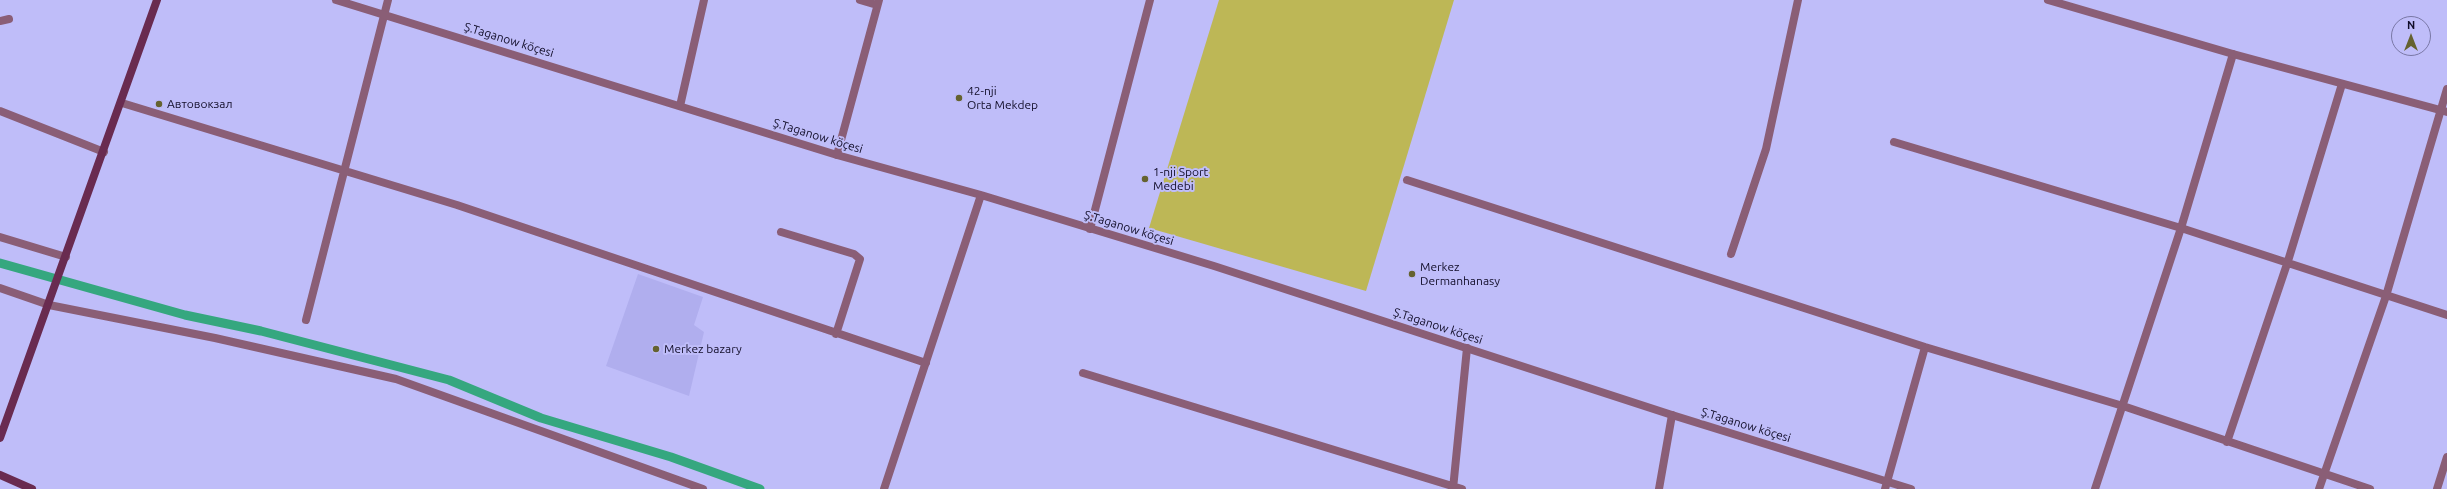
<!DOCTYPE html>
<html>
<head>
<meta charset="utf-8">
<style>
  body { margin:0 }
  #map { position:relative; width:2447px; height:489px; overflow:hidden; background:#bfbdf9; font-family:Ubuntu,sans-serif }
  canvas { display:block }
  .north { position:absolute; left:2391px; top:16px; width:40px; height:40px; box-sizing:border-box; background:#bfbdf9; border:1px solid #7977a5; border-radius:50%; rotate:0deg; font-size:11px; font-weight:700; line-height:16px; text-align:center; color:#110d28 }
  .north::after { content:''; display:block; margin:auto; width:14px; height:18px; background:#65622f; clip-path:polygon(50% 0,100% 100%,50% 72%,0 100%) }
</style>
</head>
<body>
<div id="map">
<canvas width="2447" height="489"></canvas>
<div class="north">N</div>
</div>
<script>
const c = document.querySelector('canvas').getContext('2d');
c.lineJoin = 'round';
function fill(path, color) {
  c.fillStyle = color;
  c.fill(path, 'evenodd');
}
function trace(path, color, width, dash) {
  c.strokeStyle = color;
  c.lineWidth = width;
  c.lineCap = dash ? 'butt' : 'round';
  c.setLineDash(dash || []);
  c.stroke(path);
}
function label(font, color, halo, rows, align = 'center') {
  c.font = font + ' Ubuntu,sans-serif';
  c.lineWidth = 4;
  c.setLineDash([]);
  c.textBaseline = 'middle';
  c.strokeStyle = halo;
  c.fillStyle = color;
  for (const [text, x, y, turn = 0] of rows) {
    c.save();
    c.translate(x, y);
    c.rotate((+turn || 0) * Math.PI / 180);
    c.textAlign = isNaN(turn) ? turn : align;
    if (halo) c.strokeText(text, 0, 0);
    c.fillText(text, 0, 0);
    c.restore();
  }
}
const built = new Path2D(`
  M638,274L703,297L694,325L704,332L689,396L606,366Z`);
const green = new Path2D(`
  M1219,0H1454L1366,291L1149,228Z`);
const canal = new Path2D(`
  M0,263L185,315L261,331L449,380L541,418L671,457L760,489`);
const minor = new Path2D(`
  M860,0L877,5
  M0,21L9,19
  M122,103L457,205L926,363
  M0,111L104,152
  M1894,142L2181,228L2447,315
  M837,155L879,0
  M1407,180L1925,347L2123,406L2370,489
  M1090,229L1150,0
  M781,232L854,254L860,259L836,334
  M0,237L66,257
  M1731,254L1766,149L1798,0
  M0,288L49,305L215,338L396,379L703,489
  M306,320L388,0
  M1083,373L1462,489
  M2227,442L2288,261L2342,84
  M1453,489L1467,348
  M1659,489L1672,415
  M1885,489L1925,347
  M2095,489L2181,228L2233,54
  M2319,489L2386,296L2447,89`);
const tertiary = new Path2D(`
  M336,0L837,155L981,195L1214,266L1672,415L1911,489
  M2048,0L2233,54L2447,112
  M680,106L704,0
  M884,489L981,195
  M2437,489L2447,457`);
const secondary = new Path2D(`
  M0,438L157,0
  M0,475L32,489`);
const markers = [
  [959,98,4,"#65622f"],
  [159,104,4,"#65622f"],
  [1145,179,4,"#65622f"],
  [1412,274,4,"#65622f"],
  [656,349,4,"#65622f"]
];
const streetNames = [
  ["Ş.Taganow köçesi",509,40,17],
  ["Ş.Taganow köçesi",818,136,17],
  ["Ş.Taganow köçesi",1129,228,17],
  ["Ş.Taganow köçesi",1438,326,18],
  ["Ş.Taganow köçesi",1746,425,17]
];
const poiNames = [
  ["42-nji",967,91],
  ["Orta Mekdep",967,105],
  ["Автовокзал",167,104],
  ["1-nji Sport",1153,172],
  ["Medebi",1153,186],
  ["Merkez",1420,267],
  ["Dermanhanasy",1420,281],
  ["Merkez bazary",664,349]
];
fill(built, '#b0aeee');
fill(green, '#bdb756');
trace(canal, '#35a77f', 9);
trace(minor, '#8a5e76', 8);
trace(tertiary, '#8a5e76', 8);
trace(secondary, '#692b50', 8);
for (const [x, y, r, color] of markers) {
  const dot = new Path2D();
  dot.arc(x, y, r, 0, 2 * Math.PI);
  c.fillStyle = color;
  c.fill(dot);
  trace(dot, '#bfbdf9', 1.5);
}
label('12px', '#110d28', '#bfbdf9', streetNames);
label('12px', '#110d28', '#bfbdf9', poiNames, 'left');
</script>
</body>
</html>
